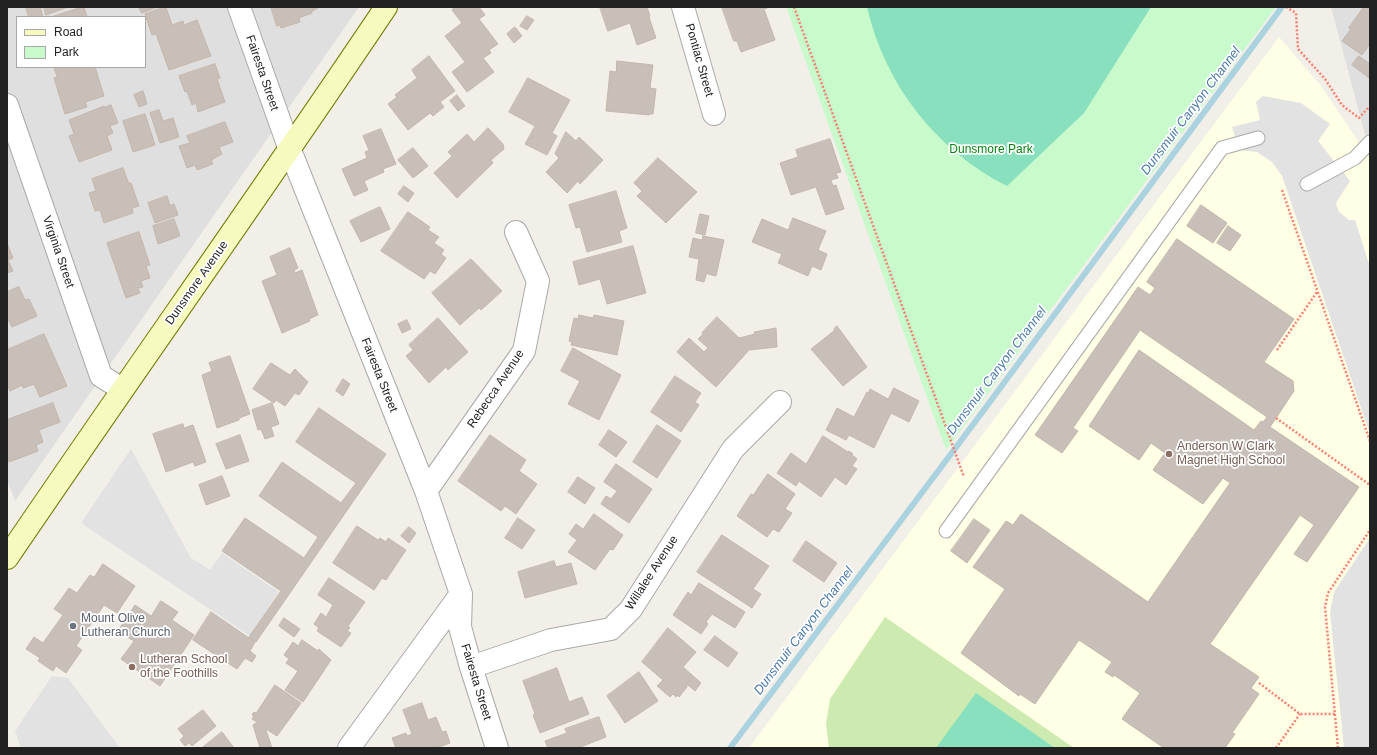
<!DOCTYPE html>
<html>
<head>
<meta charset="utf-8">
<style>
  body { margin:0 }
  #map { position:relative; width:1377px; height:755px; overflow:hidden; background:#f2efe9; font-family:Arial,sans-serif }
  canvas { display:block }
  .frame { position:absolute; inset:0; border:8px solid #222; pointer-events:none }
  .legend { position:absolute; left:16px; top:16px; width:130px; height:52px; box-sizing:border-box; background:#fff; border:1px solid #a7a7a7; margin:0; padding:5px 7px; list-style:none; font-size:12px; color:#222 }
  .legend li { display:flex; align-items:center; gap:8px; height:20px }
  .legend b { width:20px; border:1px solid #a7a7a7 }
</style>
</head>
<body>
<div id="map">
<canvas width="1377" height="755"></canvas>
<div class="frame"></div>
<ul class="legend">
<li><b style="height:5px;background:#f7fabf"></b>Road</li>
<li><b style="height:11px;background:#c8facc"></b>Park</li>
</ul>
</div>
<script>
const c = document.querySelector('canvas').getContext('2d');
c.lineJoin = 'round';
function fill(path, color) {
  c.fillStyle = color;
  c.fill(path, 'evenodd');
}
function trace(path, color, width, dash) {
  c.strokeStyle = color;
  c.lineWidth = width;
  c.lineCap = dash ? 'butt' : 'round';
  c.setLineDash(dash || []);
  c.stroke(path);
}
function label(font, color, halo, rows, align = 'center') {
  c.font = font + ' Arial,sans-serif';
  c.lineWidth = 3.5;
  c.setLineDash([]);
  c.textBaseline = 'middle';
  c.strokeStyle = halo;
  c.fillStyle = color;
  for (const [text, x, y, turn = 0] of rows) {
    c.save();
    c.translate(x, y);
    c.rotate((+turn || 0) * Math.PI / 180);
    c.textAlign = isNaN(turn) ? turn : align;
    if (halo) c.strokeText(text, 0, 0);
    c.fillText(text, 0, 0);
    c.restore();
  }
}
const residential = new Path2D(`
  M7,7H359L15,501L7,480ZM17,17H145V67H17Z
  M1331,7H1370V153Z`);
const education = new Path2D(`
  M1279,37L1321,86L1370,159V748H749Z`);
const grass = new Path2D(`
  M885,617L1074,748H829L826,724L830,699Z`);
const park = new Path2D(`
  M786,7H1276L946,450Z`);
const pitch = new Path2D(`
  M867,7H1151L1084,113L1007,186C936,150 885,85 867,7Z
  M976,693L1055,748H936Z`);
const parking = new Path2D(`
  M1263,96L1301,103L1330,124L1318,141L1350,181L1336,203L1339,212L1349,220H1355L1370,267V434L1282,176L1272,162L1257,152L1239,150L1232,127L1260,120L1256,102Z
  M131,449L191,558L210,570L222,553L279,592L250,636L81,523Z
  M1370,538V748H1344L1330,613L1334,592Z
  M52,676L68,678L120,748H21L15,731Z`);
const stream = new Path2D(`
  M730,748L975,422L1282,7`);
const building = new Path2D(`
  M26,7H40L43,17H29Z
  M44,7H68L46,15Z
  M84,7L87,17H51L82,7Z
  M139,7H157L142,13Z
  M166,7L172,25L183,21L184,25L197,20L211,56L169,70L156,34L152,35L145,14Z
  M271,7H317L318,8L312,11V13L299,18L300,22L281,28L280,25L277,26Z
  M456,7H479L485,15L479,19L498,44L489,50L491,53L483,58L494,72L467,92L452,72L465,62L445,36L462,23L452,10Z
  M600,7H647L650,16L649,17L656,38L637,45L630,23L608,31Z
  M722,7H770L764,9L775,40L741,52L737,41H734Z
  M1364,7H1370V44L1362,55L1342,41L1351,29L1349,28Z
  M527,16L534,20L527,30L520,26Z
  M515,27L522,36L514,43L507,34Z
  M429,56L455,91L440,102L444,107L433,116L430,113L408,130L388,104L397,97L395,95L417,78L412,70Z
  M1359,56L1370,64L1369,78L1352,65Z
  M617,61L653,65L650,88L656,89L653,114H650L649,115L606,111L610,71L616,72Z
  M215,64L220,78L217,79L225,102L198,112L196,103L192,105L187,91L185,92L179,76Z
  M54,67H95L104,96L85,102L87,107L65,114L54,78L57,77Z
  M528,78L570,100L552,133L557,136L547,155L525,144L535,126L509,112Z
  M143,91L147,104L139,107L134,95Z
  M457,95L465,106L458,111L450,101Z
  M111,105L118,123L110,126L113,133L107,136L112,150L79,162L69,136L74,134L69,120L104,106L105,107Z
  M159,110L163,121L173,118L179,137L160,143L150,113Z
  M145,114L155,145L133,152L123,121Z
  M225,122L233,142L219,147L222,154L211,160L213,164L197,170L195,165L187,168L179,146L190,143L187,136Z
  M488,128L503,144L504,149L491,160L493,163L457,198L434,173L452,156L448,152L467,134L474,142Z
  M381,129L396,164L383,169L384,172L364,181L368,190L354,196L342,169L367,158L365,152L369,150L363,136Z
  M566,132L576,141L579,137L603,160L580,184L578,181L567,193L546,172L559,158L555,154Z
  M830,139L841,172L836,173L838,178L831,180L833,186L836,185L844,209L826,215L816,187L791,195L780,163L798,157L796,150Z
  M413,148L428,166L413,178L398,160Z
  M658,158L697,192L666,223L637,196L642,191L634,183Z
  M123,168L129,184L131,183L139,206L132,208L133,213L104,223L100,210L95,211L89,193L96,191L92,179Z
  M404,186L414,193L408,202L398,194Z
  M616,191L627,228L619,231L622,242L587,252L580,227L576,228L569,205Z
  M167,196L170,206L174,204L178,215L155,223L148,203Z
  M1201,205L1227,223L1213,243L1187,226Z
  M380,207L390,229L361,242L350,221Z
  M408,212L430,227L428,230L439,237L434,243L444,250L441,254L446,258L435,274L430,271L424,279L381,251Z
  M700,214L709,216L705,235L696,233Z
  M793,218L826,231L818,250L827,254L821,270L812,266L808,276L778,263L782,254L752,242L762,219L788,230Z
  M174,219L180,236L158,244L153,226Z
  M1228,226L1241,235L1230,251L1217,243Z
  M139,232L150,265L146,266L150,278L141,281L143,287L138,288L140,293L126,298L107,243Z
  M703,236L724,240L716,276L708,274L707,272L704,282L696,280L699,259L689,257L693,238L702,240Z
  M1177,239L1294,319L1264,362L1293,381L1294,391L1270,427L1359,487L1307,562L1294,554L1314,525L1300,515L1210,644L1259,677L1251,688L1259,694L1232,733L1235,734L1225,748H1164L1122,719L1140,693L1114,675L1113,677L1105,672L1112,662L1079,640L1035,704L1020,694L1019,696L961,653L1005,589L973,567L1006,521L1013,525L1021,514L1148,602L1230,483L1223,478L1203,504L1153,470L1165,453L1151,443L1139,460L1089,426L1139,350L1254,430L1261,421L1263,422L1267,417L1140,330L1073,428L1078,431L1062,453L1035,435L1138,287L1150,295L1155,288L1147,282Z
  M7,243L13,258L7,261Z
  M633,246L646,293L607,304L600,279L579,285L573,262Z
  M290,248L298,268L294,270L295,273L302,270L318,315L309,319L310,321L282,333L262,281L277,275L270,257Z
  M471,259L502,291L481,310L479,308L460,325L432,293Z
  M9,262L13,271L7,273V263Z
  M19,287L25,300L29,299L37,316L12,327L7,317V292Z
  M579,315L593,318L594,315L624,321L617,355L571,345L572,342L569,341L574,318L578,319Z
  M717,317L739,338L755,334L754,332L776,328L777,347L749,350L716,387L677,352L689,338L704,352L708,348L698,339L703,334L702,333Z
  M438,318L468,352L448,370L446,367L429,383L406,356L413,350L409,345Z
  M407,320L411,329L402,333L398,324Z
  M837,326L867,367L843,386L811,349L835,330L834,329Z
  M44,334L67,386L40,397L34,384L23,388L22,385L10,391L7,384V350Z
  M573,348L621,375L599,420L568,404L580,381L561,371Z
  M230,356L250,414L239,418V420L217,428L202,375L212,371L209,363Z
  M271,363L290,375L295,369L308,382L299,395L295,393L285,406L276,400L274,403L253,389Z
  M675,376L701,393L695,402L699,405L681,432L651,412Z
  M343,379L350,384L343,396L336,391Z
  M894,388L919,401L909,422L891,413L874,448L849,435L846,440L826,430L837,408L854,417L867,392L869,393L870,389L888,399Z
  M53,403L60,422L39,430L43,442L36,445L38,451L9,462L7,456V420Z
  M272,403L279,424L271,427L274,436L265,439L261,429L258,430L252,410Z
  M319,408L386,454L256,642L249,637L281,591L222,551L245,518L304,558L318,537L259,496L282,462L341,503L356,483L296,442Z
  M183,424L184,428L193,425L206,462L195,466L193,462L166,472L153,434Z
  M657,425L681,441L657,478L633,462Z
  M609,430L627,442L616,457L599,445Z
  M240,435L249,461L226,469L216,444Z
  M490,435L526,460L519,471L537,484L516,514L505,506L501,511L458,481Z
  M823,436L848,452L849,451L853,454L852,455L857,459L852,466L857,469L846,485L835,477L821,497L799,481L796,486L777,473L791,453L806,464Z
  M616,464L652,489L629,523L601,504L606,496L611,499L617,491L604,482Z
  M768,474L795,494L785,509L792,513L779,532L773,529L767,537L737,516L751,494L753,495Z
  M222,476L230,496L206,505L199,485Z
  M578,477L595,488L585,504L568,492Z
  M594,514L623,535L613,550L610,549L595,570L568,552L577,540L569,534L576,524L583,529Z
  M518,518L535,530L522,549L505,538Z
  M974,519L990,530L967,563L951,551Z
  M357,526L378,540L380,538L386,542L388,538L406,550L386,580L382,578L374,590L333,563Z
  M409,527L416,533L409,543L401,536Z
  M722,535L769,566L753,589L761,594L752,608L697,572Z
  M806,541L837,563L824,582L793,561Z
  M554,561L556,567L571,563L577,584L525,598L518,572Z
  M103,564L135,586L117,613L104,605L76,646L82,650L66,673L56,666L53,671L38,661L40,658L26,649L34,637L43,643L63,615L54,609L69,588L77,593L90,575L94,577Z
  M329,578L365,602L348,626L350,628L347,631L351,633L341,647L317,631L319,628L314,624L321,613L326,617L333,605L318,595Z
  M699,583L745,612L735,628L712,614L706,622L708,624L701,634L673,615L688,592L691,595Z
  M161,601L178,612L172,620L194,635L160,686L121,659L134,641L124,635L122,638L116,634L135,605L151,616Z
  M211,612L255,642L250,651L256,656L252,662L245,658L237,669L193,640Z
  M284,618L300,629L294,637L279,626Z
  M668,628L696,652L683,667L701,683L695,691L687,684V687L679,697L677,695L676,697L673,694L670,697L657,686L663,680L642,662Z
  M715,636L738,653L728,667L704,650Z
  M302,640L318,651L319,649L331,660L303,702L285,690L298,671L286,663L289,659L284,655L293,642L298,646Z
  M557,668L569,702L582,697L589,714L540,733L533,715L535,714L523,681Z
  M639,672L658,701L625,723L607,696Z
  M275,685L301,703L277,736L266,729V730L272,748H260L253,725L257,722L252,719L254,716L252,715L254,712L256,713Z
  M422,703L428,720L436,717L442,732L446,731L450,743L436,748H396L392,738L406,733L407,736L412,734L403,710Z
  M203,710L216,726L192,746L189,743L185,746L180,740L184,736L178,729Z
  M599,717L606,737L578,748H548L545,741L567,733L565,729Z
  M222,732L234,748H202Z`);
const path = new Path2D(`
  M794,7L964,477
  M1286,7L1296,13L1298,49L1325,79L1342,105L1359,118L1369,107L1370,108
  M1282,190L1370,441
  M1277,350L1317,292
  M1276,418L1370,485
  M1259,683L1300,714H1335
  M1276,748L1300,714
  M1338,748L1325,607L1328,593L1370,530`);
const lane = new Path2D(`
  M1307,184L1355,158L1370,142
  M946,531L1222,148L1258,138`);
const street = new Path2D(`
  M239,7L290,150L426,491L461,594L460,627L471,667L497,748
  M683,7L714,114
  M7,105L101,376L122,389
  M426,491L524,351L538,281L516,232
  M471,667L551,640L611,629L631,609L733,449L780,402
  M349,748L461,594`);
const secondary = new Path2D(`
  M7,558C132,374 262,192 386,7`);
const markers = [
  [1169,454,4,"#8d6e63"],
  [73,626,4,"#6b7280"],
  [132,667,4,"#8d6e63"]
];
const streetNames = [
  ["Pontiac Street",699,60,74],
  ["Fairesta Street",262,73,71],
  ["Virginia Street",58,252,71],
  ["Dunsmore Avenue",197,283,-55],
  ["Fairesta Street",379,375,68],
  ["Rebecca Avenue",496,389,-56],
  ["Willalee Avenue",652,573,-57],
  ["Fairesta Street",476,682,73]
];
const parkNames = [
  ["Dunsmore Park",991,150]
];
const educationNames = [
  ["Anderson W Clark",1177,447],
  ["Magnet High School",1177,461],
  ["Lutheran School",140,660],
  ["of the Foothills",140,674]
];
const worshipNames = [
  ["Mount Olive",81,619],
  ["Lutheran Church",81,633]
];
const waterNames = [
  ["Dunsmuir Canyon Channel",1191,111,-53],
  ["Dunsmuir Canyon Channel",997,371,-53],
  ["Dunsmuir Canyon Channel",804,631,-53]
];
fill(residential, '#e0dfdf');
fill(education, '#ffffe5');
fill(grass, '#cdebb0');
fill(park, '#c8facc');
fill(pitch, '#88e0be');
fill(parking, '#e2e2e2');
trace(stream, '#aad3df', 6);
fill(building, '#c7bfb8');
trace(building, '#c4b6ab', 1);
trace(lane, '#a9a9a9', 15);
trace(street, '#a9a9a9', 24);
trace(secondary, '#707d05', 24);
trace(path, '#fa8072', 2.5, [2, 2]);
trace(lane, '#fff', 13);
trace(street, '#fff', 22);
trace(secondary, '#f7fabf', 22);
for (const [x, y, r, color] of markers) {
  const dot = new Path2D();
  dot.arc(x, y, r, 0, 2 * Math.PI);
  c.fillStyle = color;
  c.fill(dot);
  trace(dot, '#fff', 1.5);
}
label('12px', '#222', '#fff', streetNames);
label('12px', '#0c8416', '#fff', parkNames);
label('12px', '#785e54', '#fff', educationNames, 'left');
label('12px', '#5b616d', '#fff', worshipNames, 'left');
label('italic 13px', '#4a7aab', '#fff', waterNames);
</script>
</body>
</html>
